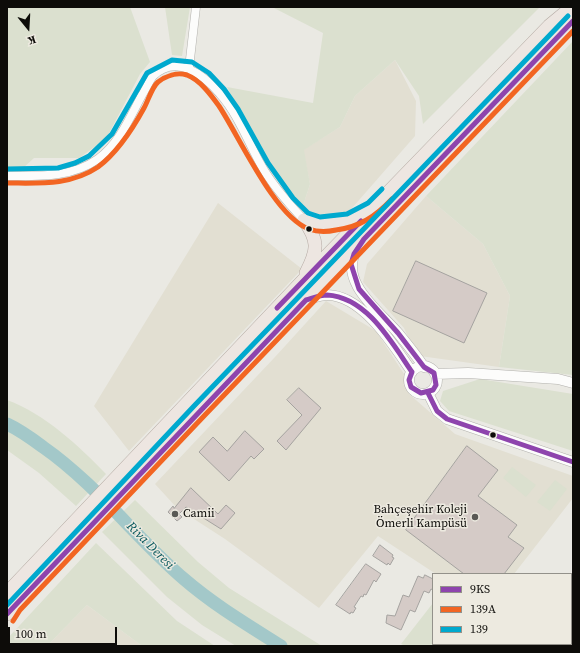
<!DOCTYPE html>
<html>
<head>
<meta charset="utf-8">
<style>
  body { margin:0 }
  #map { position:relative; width:580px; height:653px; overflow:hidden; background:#eae9e3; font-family:"Source Serif 4",serif }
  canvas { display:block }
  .frame { position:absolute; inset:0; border:8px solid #0d0c09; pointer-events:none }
  .legend { position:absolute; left:432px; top:573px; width:140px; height:72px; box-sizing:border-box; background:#edeae0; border:1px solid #93918a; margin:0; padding:5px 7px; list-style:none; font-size:12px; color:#0d0c09 }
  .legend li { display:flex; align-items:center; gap:8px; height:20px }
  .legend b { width:20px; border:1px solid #93918a }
  .north { position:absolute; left:8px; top:8px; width:40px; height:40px; -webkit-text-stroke:3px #edeae0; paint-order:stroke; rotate:162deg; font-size:11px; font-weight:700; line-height:16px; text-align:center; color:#0d0c09 }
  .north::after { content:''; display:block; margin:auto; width:14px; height:18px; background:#0d0c09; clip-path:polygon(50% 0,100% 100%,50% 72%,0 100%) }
  .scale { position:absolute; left:8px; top:627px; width:109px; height:18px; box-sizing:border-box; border:2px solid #0d0c09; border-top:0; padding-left:5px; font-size:12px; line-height:14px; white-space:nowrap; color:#0d0c09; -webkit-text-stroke:3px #edeae0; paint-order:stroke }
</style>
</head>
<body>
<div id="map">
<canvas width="580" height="653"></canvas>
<div class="frame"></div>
<ul class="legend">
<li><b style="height:5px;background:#8e44ad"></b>9KS</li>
<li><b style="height:5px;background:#f26522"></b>139A</li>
<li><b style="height:5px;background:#00a9ce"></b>139</li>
</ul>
<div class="north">K</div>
<div class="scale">100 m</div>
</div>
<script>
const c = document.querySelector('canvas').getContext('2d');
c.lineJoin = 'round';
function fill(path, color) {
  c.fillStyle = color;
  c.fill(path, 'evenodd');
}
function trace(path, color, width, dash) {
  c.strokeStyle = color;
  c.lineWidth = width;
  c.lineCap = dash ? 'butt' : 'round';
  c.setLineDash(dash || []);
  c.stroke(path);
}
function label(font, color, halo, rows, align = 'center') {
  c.font = font + ' "Source Serif 4",serif';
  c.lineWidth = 3;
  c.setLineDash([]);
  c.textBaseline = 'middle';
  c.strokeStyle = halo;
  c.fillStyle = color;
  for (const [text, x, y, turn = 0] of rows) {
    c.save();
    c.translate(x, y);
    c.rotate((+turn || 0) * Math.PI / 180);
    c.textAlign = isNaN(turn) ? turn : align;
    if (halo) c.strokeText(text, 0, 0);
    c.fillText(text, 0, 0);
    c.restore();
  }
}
const built = new Path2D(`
  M395,60L416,101L415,136L346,215L319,221L302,209L310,184L303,150L340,127L355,96Z
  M426,196L483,244L510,296L499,367L420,356L415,352L404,328L363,282L367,264Z
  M218,203L302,269L129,451L94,406Z
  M326,301L376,331L404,374L409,394L455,434L573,476V498L514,574H436L378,536L319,608L225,539L177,508L155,484L275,357Z
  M87,605L142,646H47Z`);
const green = new Path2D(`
  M7,7H130L150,62L140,74L106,139L79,158H34L22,169L7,170Z
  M165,7H190L182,56L172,55Z
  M272,7H540L423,124L419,96L395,60L355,96L340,127L304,150L310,184L302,209L270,169L227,87L313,103L323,33Z
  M573,41V375L499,367L510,296L483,244L426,196Z
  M480,379L573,394V451L449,411L440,401L443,391Z
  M7,400C45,414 78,445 106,474L76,506L39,473L7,450Z
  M512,467L536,485L526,497L503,478Z
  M555,480L567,489L550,511L537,502Z
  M135,500L198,562L229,588L322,646H236L202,625L167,597L102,532Z
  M96,543L177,621L215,646H142L87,605L47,646H7V639Z
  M433,603V644H488L486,646H405L401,644Z`);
const river = new Path2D(`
  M7,424C20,430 31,438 43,447C96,484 135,537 184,579C214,605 248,625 281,646`);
const building = new Path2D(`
  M416,261L487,293L464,343L393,311Z
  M299,388L321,408L286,450L277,441L302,415L287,400Z
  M245,431L264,449L254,459L251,456L229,481L199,452L213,437L227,451Z
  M467,446L498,470L478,496L517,525L508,537L524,548L504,574H464L406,530Z
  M191,488L218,514L226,505L235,513L221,529L186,507L179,514L182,517L177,521L168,512L173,506L174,508Z
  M380,545L393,555L392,557L394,558L390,565L388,563L387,565L373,556Z
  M366,564L381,574L376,582L374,580L366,595L364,594L363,597L361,596L354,607L356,608L353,613L351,612L350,614L336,605Z
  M425,575L433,579V590L431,589L429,593L424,591L415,612L410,610L401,630L386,623L387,615L395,616L403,595L409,597L418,576L423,578Z`);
const minor = new Path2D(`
  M189,68L196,7
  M7,176C39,176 71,178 98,159C119,144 130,117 142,95C146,89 149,81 153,76C176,53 204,75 220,94C238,114 248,142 261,165C272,185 288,203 304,220`);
const tertiary = new Path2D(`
  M357,249C337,281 380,312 398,333C407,344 416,355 424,367
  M306,300C313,298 320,295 327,295C363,295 394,346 412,372
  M409 380a14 14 0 1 1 28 0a14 14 0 1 1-28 0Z
  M435,374L468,373L558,379L573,383
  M428,393L437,411L447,419L573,462`);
const trunk = new Path2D(`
  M304,220C319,241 318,250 306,273
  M304,220C334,229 338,224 366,212
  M7,593L311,272L549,26L572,7
  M7,614L199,411L573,21`);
const bus1 = new Path2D(`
  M277,308L361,221
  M428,393L437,411L447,419L573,462
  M7,614L306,300C313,298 320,295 327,295C367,297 392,343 412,372L409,380L411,387L421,393L433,390L436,385L434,373L424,367L398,333L359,289L351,264L354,254L364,239L573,21`);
const bus2 = new Path2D(`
  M7,183C38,183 70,186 98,167C118,152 132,130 144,108C148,101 152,87 158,82C166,76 177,72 187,75C200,80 211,95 219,106C239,136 275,217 309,229C317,232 327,232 336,230C360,227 376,216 392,199
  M13,621L20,610L204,416L573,31`);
const bus3 = new Path2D(`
  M7,169L58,168L75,163L89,156L112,134L147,73L172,60L192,62L209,73L224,89L238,109L268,163L293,198L308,213L320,217L347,214L368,203L382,189
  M7,605L194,406L568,16`);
const markers = [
  [309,229,3.5,"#0d0c09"],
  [493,435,3.5,"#0d0c09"],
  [175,514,4,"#5a5955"],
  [475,517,4,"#5a5955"]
];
const poiNames = [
  ["Bahçeşehir Koleji",467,510],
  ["Ömerli Kampüsü",467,524],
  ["Camii",183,514,"left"]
];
const waterNames = [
  ["Riva Deresi",150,546,45]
];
fill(built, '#e2dfd2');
fill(green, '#dbe0cf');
trace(river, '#a3c8c9', 13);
fill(building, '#d5cbc7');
trace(building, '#a5a3a0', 1);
trace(minor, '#b2b1ad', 9);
trace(tertiary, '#b2b1ad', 11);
trace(trunk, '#b3a9a2', 14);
trace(minor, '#fcfcfb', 8);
trace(tertiary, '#fcfcfb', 10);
trace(trunk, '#ede6e1', 13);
trace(bus1, '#8e44ad', 5);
trace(bus2, '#f26522', 5);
trace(bus3, '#00a9ce', 5);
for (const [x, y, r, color] of markers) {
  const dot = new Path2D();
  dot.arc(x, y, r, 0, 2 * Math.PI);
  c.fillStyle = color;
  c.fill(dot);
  trace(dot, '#edeae0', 1.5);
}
label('12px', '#0d0c09', '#edeae0', poiNames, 'right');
label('italic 13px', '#0b5a5f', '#edeae0', waterNames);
</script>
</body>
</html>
